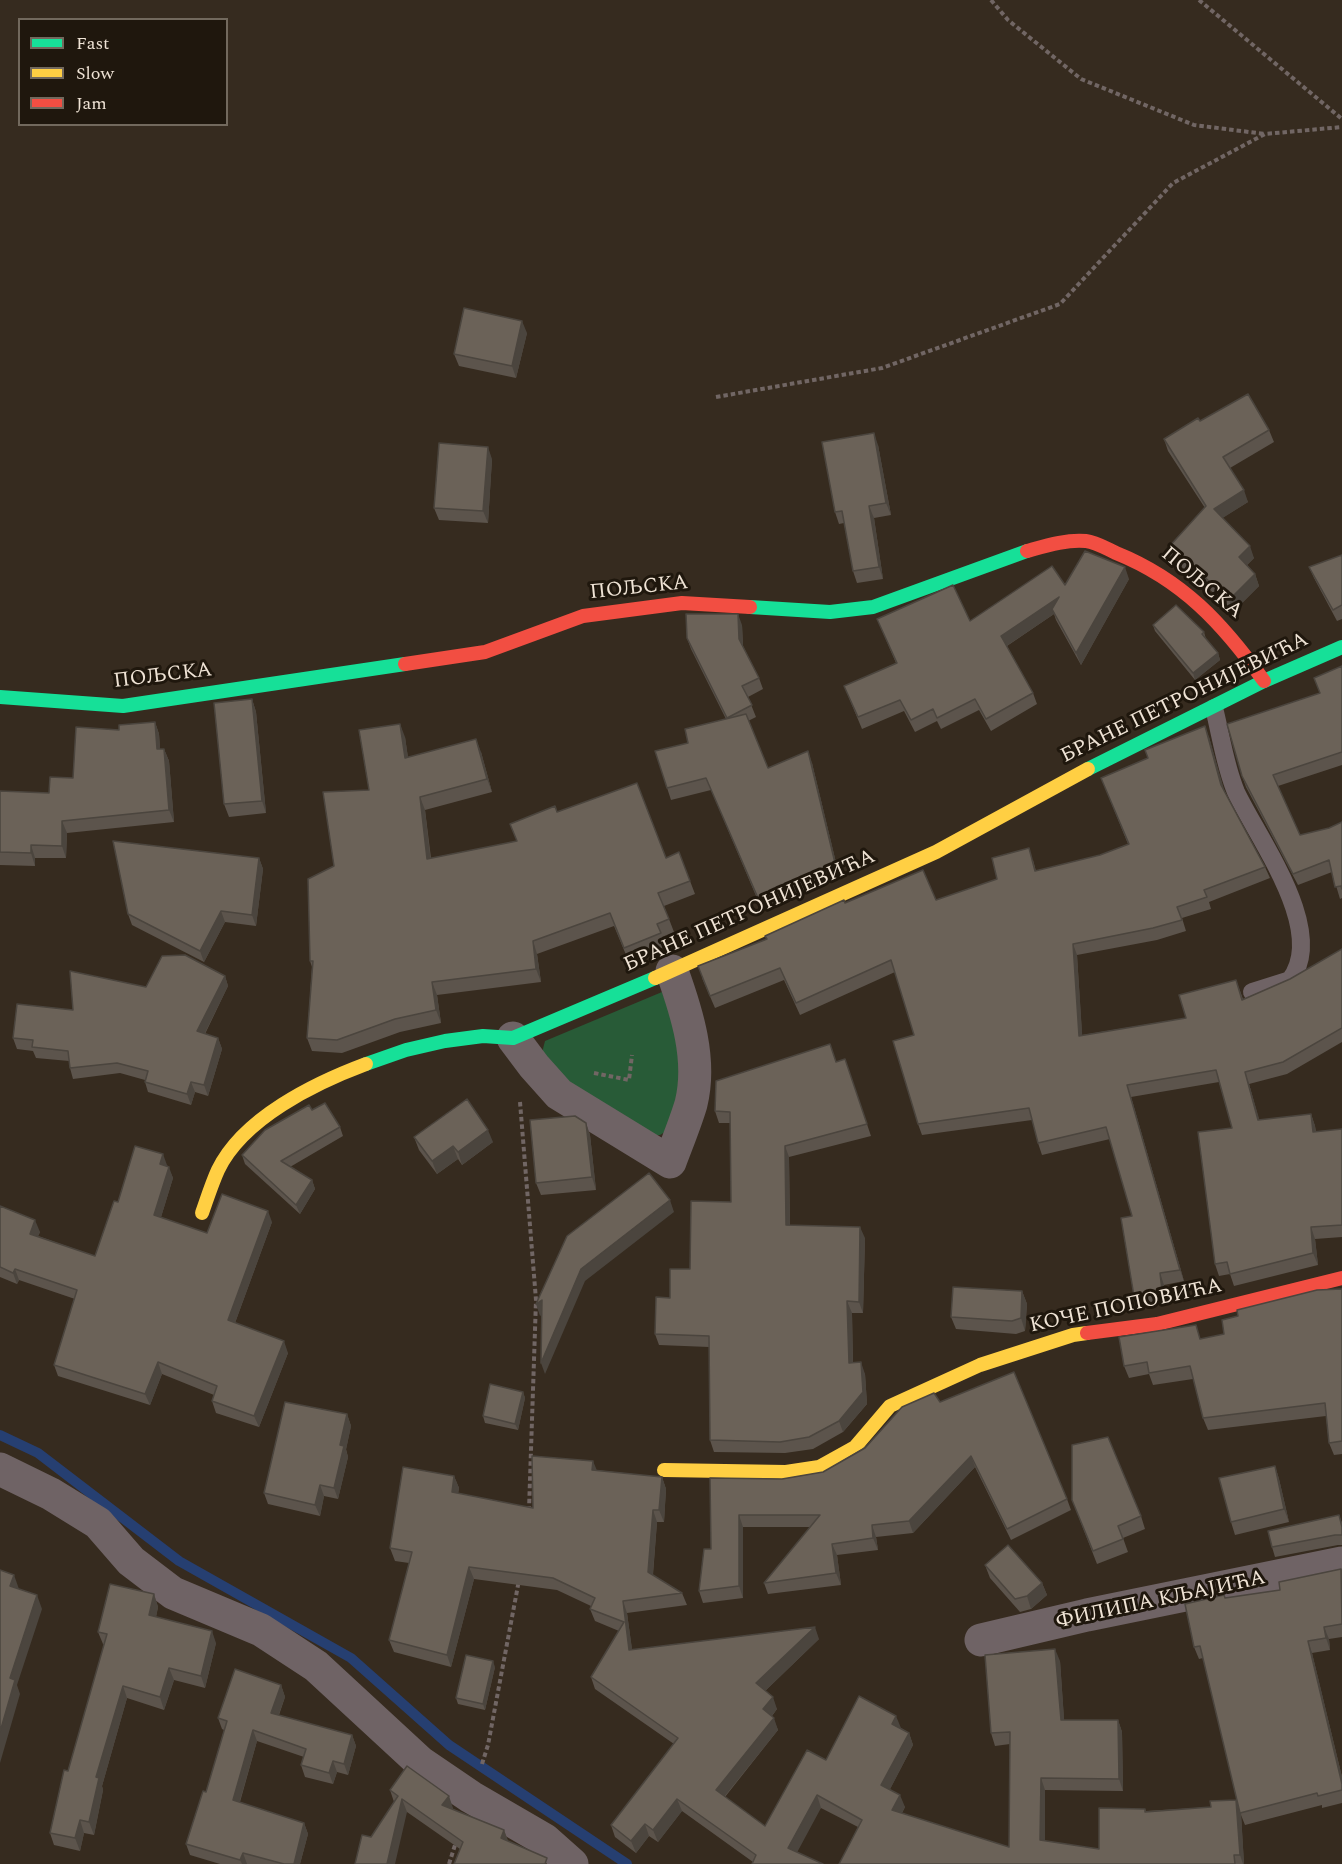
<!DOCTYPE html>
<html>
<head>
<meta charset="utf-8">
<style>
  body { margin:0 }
  #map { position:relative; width:1342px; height:1864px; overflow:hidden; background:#362b1f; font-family:Spectral,serif }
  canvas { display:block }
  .legend { position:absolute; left:18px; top:18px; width:210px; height:108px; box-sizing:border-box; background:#1f170d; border:2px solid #72695d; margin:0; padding:8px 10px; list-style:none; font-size:18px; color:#efe3d5 }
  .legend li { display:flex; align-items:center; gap:12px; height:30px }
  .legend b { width:30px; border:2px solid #72695d }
</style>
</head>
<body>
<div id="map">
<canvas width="1342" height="1864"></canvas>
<ul class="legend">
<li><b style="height:8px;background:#16e098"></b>Fast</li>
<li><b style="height:8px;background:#ffcf43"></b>Slow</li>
<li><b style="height:8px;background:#f24e42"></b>Jam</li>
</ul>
</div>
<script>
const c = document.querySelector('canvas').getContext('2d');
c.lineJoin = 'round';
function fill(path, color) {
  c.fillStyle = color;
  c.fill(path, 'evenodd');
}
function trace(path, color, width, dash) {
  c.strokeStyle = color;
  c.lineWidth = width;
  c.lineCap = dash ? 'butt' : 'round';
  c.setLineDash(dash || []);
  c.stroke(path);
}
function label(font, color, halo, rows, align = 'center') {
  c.font = font + ' Spectral,serif';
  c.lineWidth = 6;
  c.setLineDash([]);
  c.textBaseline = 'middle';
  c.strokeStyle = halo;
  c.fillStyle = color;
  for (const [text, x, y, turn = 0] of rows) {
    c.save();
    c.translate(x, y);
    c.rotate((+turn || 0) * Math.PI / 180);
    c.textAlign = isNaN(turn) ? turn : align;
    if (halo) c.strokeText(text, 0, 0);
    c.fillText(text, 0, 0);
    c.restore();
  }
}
const green = new Path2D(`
  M662,992L675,1026L682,1082L668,1130L660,1135L649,1136C626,1122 548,1079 543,1055C542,1050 544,1046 545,1041Z`);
const stream = new Path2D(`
  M0,1435L38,1453L179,1561L351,1658L449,1745L627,1864`);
const path = new Path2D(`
  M991,0L1008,20L1081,79L1194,125L1265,134
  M1199,0L1342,119
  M716,397L882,368L1060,304L1173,183L1265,134L1342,127
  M594,1073L629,1080L632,1055
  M520,1102L536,1300L529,1510
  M482,1764L488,1745L519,1580
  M449,1864L456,1842`);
const lane = new Path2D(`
  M1214,708C1221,736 1225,766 1236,792C1258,839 1328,931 1290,980L1252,992`);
const street = new Path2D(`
  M513,1038L534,1066L559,1094L670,1162C677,1143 685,1124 691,1104C702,1060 687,1013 672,971
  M0,1469L51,1494L98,1523L131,1561L173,1593L261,1630L316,1666L421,1763L471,1797L545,1840L572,1864
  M981,1640L1087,1615L1342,1563`);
const fast = new Path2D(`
  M750,607L830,612L873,607L1027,551
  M0,697L123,706L405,664
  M1088,769L1264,681L1342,647
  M366,1064L406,1050L445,1041L483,1036L513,1038L655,978`);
const slow = new Path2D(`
  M655,978L936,852L1088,769
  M202,1213C207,1199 212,1183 218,1170C243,1118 315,1083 366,1064
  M664,1470L786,1472L819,1467L855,1447L890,1406L980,1365L1073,1335L1087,1333`);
const jam = new Path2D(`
  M1027,551C1045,546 1067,539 1086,541C1096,542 1107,549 1116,553C1183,580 1223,624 1264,681
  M405,664L485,652L583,616L682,603L750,607
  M1087,1333L1157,1324L1342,1278`);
const wall = new Path2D(`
  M527,333L516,378L459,366L454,354Z
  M1200,421L1269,430L1274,442L1230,468L1248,502L1222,518L1254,558L1247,565L1255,574L1259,586L1233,612L1202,582L1172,560L1167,549L1205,508L1168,451L1164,439Z
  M878,445L891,515L874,518L883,579L857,583L853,571L844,523L839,524L835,512Z
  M492,459L488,523L439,520L434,508Z
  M1342,555V619L1337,621L1314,578L1309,567Z
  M1129,579L1081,665L1056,620L1054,614L1007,646L1033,693L1037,704L991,731L979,710L941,729L937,721L915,732L904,711L862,729L844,686L896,663L877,619L970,621L1065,585Z
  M742,625L743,646L759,678L763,689L748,697L756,717L748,721L768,768L812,763L839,875L762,910L711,790L671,800L655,751L688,743L726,719L691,649L687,638Z
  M1153,625L1204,632L1206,639L1218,653L1220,660L1195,680L1155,631Z
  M1342,666V765L1278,786L1300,835L1329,828L1342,822V898L1340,899L1332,872L1298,885L1246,787L1242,776L1320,693L1314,678Z
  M252,699L256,712L266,813L229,817L224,804Z
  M155,722L159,734L160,749H164L169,761L174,822L67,833L66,858H35V866L0,865V791L49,793L73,778L119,730Z
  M405,737L408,758L481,752L492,792L425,810L431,858L517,841L557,812L666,858L679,852L695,894L664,906L674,932L662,937L666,946L629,962L614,926L537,954L541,982L437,995L441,1023L400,1032L342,1053L312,1051L307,1038L312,967L310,961L334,866L369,790Z
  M1209,737L1223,788L1265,867L1270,878L1209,902L1211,909L1182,918L1186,931L1157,940L1077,955L1082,1035L1186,1018L1236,980L1243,999L1290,979L1342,949V1042L1287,1074L1249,1084L1259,1120L1311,1114L1315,1126L1316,1132L1342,1129V1237L1315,1239L1318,1265L1234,1286L1230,1274L1219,1276L1215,1264L1232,1128L1219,1082L1131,1097L1184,1281L1164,1285L1166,1302L1138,1308L1134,1296L1132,1216L1110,1139L1042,1155L1038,1143L1032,1120L922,1135L918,1124L914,1035L895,972L800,1015L784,980L715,1008L702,978L845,903L936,900L997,879L1033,860L1036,871L1100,855L1128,844L1101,778Z
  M259,858L263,869L256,926L225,922L204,962L132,925L128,914Z
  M225,976L228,986L205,1034L218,1038L222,1049L208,1096L195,1092L191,1105L148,1092L145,1082V1080L120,1073L73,1079L70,1068L69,1061L36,1058L33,1051L17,1049L13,1038L73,1010L146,987Z
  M845,1059L871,1136L789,1157L790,1225L865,1238L863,1313H852L853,1363L865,1374L867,1404L843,1432L813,1449L785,1453L714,1452L710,1440L709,1347L659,1345L655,1334L690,1269L731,1202L730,1123H719L715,1111Z
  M312,1110L340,1127L343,1136L290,1167L312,1180L315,1189L300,1214L245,1164L242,1155Z
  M586,1123L590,1135L596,1190L541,1195L536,1183Z
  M414,1137L493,1142L462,1165L458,1159L437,1174L419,1150Z
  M167,1165L173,1178L161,1217L207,1233L272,1222L235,1323L288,1353L259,1427L216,1413L212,1401L214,1395L162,1374L150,1405L58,1376L54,1365L75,1299L19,1280L17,1284L0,1277V1206L40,1232L38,1236L95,1256L118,1202Z
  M1342,1289V1454L1334,1455L1329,1443L1326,1416L1208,1430L1203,1418L1193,1379L1153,1385L1149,1374L1129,1378L1124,1366L1201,1339L1224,1334L1238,1316Z
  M1022,1291L1027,1304L1025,1331L1016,1334L956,1329L951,1317Z
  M523,1392L525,1398L518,1430L485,1423L483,1416Z
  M940,1402L1067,1499L1071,1510L1011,1540L975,1467L913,1533L876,1537L878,1550L837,1555L841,1585L768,1594L764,1583L811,1527H743V1598L703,1603L699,1591L711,1549L710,1478L782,1479L823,1472Z
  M347,1414L351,1426L346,1449L348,1457L338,1499L324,1496L320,1516L268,1504L264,1493Z
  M1275,1466L1279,1479L1289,1522L1235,1535L1231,1522Z
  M596,1470L662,1477L666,1489L664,1522H657L653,1575L682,1593L687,1605L627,1613L632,1650L819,1639L765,1691L777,1709L772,1716L778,1730L725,1797L765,1826L826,1760L901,1728L909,1733L913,1745L890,1789L905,1807L902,1813L1009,1847L1010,1744L995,1746L991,1733L1060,1661L1064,1720H1118L1122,1732L1123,1791L1045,1790V1841L1099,1849L1145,1809L1146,1811L1211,1807L1236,1800L1238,1805L1203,1658L1199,1659L1194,1647L1225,1598L1280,1590L1342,1569V1637L1329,1639L1330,1650L1312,1653L1342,1777V1803L1322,1808V1805L1245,1825L1241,1815L1244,1864H839L858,1827L821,1808L753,1862L682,1811L658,1842L649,1836L636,1853L615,1837L611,1825L674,1744L595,1689L591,1677L619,1631L595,1621L590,1609L591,1606L557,1590L474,1579L451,1667L394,1652L389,1640L409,1563L395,1561L390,1548L454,1476L459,1488L458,1494L533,1508Z
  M1072,1500L1141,1516L1145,1529L1123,1538L1128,1552L1097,1564Z
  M1339,1515L1342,1523V1545H1338L1275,1557L1272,1547Z
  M985,1565L1042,1583L1047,1595L1031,1609L1020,1612L990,1578Z
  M154,1594L158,1607L156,1617L216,1643L205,1688L174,1680L164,1710L127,1698L102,1786L103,1790L94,1835L84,1833L80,1851L54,1845L50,1833L104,1645L103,1644L98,1632Z
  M495,1667L485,1710L458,1704L456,1698Z
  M281,1685L285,1697L279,1715L352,1735L356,1746L348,1775L337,1772L333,1784L305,1777L301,1765L304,1757L257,1741L240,1802L304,1823L308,1834L300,1864H220L190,1855L186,1844L206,1792L224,1730L222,1729L218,1718Z
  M390,1790L453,1808V1809L504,1830L508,1842L460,1849L407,1812L371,1837L394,1802Z`);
const shadedWall = new Path2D(`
  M522,321L527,333L516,378L512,366Z
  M874,433L878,445L891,515L886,503Z
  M488,447L492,459L488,523L483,511Z
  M1244,490L1248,502L1218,521L1214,509Z
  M869,506L874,518L883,579L879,567Z
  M1250,546L1254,558L1243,569L1239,557Z
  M1125,567L1129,579L1081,665L1076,653Z
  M1255,574L1259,586L1233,612L1229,600Z
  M1059,597L1052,609L1054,614L1005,647L1001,636Z
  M738,614L742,625L743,650L739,639Z
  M1218,653L1220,660L1195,680L1193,673Z
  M252,699L256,712L266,813L262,801Z
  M155,722L159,734L161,762L157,749Z
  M400,724L405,737L410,771L405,758Z
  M1205,726L1209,737L1226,796L1221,785Z
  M476,739L481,752L492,792L487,779Z
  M164,749L169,761L174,822L169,810Z
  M808,751L812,763L839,875L835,863Z
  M420,797L425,810L432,872L427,859Z
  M62,821L67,833L66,858L62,846Z
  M31,845L35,858V866L31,853Z
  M259,858L263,869L256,926L252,915Z
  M221,911L225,922L204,962L200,951Z
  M533,941L537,954L541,982L536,969Z
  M1073,944L1077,955L1083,1047L1079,1036Z
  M225,976L228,986L201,1041L197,1031Z
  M432,982L437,995L441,1023L436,1010Z
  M218,1038L222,1049L208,1096L204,1085Z
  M1245,1072L1249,1084L1263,1132L1258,1120Z
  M191,1082L195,1092L191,1105L187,1094Z
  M1127,1085L1131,1097L1184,1281L1180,1270Z
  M1311,1114L1315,1126L1317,1144L1313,1132Z
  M586,1123L590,1135L596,1190L592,1177Z
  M488,1130L493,1142L462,1165L458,1152Z
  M453,1146L458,1159L437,1174L432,1161Z
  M785,1146L789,1157L790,1236L786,1225Z
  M163,1154L167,1165L164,1176L160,1164Z
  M169,1167L173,1178L158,1227L154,1215Z
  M312,1180L315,1189L300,1214L296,1205Z
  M670,1200L674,1212L585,1281L545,1374L541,1363L581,1269Z
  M268,1211L272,1222L232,1331L228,1320Z
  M35,1220L40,1232L34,1245L30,1234Z
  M860,1227L865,1238L863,1313L859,1302Z
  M1311,1227L1315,1239L1318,1265L1313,1253Z
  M15,1269L19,1280L17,1284L13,1273Z
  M1160,1273L1164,1285L1166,1302L1162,1291Z
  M1022,1291L1027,1304L1025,1331L1021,1318Z
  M542,1300L546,1312L540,1316L536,1304Z
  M847,1301L852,1313L853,1375L849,1363Z
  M284,1341L288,1353L259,1427L254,1416Z
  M158,1362L162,1374L150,1405L145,1394Z
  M861,1362L865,1374L867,1404L843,1432L839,1421Z
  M523,1392L525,1398L518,1430L515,1424Z
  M347,1414L351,1426L346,1450L348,1457L338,1499L334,1488L340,1445Z
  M971,1456L975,1467L913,1533L909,1521Z
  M593,1461L598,1473L592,1470Z
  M1275,1466L1279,1479L1289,1522L1284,1509Z
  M454,1476L459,1488L456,1504L452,1492Z
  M662,1477L666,1489L664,1522L659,1510Z
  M320,1485L324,1496L320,1516L315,1505Z
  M653,1510L657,1522L652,1584L648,1572Z
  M739,1515L743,1527V1598L739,1586Z
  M872,1525L876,1537L878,1550L873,1538Z
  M832,1544L837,1555L841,1585L836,1573Z
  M469,1567L474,1579L451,1667L447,1655Z
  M14,1575L19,1589L15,1600L10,1586Z
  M1042,1583L1047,1595L1031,1609L1027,1596Z
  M154,1594L158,1607L154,1627L149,1615Z
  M37,1595L42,1609L17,1685L20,1694L0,1763V1732L10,1678Z
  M623,1601L627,1613L634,1663L629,1650Z
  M815,1627L819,1639L760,1696L756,1683Z
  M1324,1627L1329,1639L1330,1650L1326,1638Z
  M212,1631L216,1643L205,1688L201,1676Z
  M1308,1641L1312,1653L1342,1777V1784Z
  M1055,1649L1060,1661L1065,1732L1061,1720Z
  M493,1661L495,1667L485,1710L483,1704Z
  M169,1668L174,1680L164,1710L160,1697Z
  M281,1685L285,1697L275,1725L271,1713Z
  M123,1686L127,1698L102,1786L103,1790L94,1835L89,1822L96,1777Z
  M773,1697L777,1709L767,1722L763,1709Z
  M896,1716L901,1728L896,1736L892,1724Z
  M774,1718L778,1730L720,1802L716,1790Z
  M1118,1720L1122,1732L1123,1791L1119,1779Z
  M253,1730L257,1741L237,1811L233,1800Z
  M909,1733L913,1745L886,1797L881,1785Z
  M352,1735L356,1746L348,1775L344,1764Z
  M333,1761L337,1772L333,1784L329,1773Z
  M1041,1778L1045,1790V1852L1040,1840Z
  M817,1795L821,1808L793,1860L788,1848Z
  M900,1795L905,1807L897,1822L892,1810Z
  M449,1796L453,1808L447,1818L442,1805Z
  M402,1799L407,1812L395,1864H387Z
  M677,1799L682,1811L658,1842L653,1830Z
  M1236,1800L1241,1812L1244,1864H1243L1240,1855Z
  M80,1820L84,1833L80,1851L75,1838Z
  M304,1823L308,1834L300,1864H294Z
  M645,1824L649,1836L636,1853L631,1841Z
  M504,1830L509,1843L501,1838Z
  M243,1853L247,1864H242L240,1860Z`);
const building = new Path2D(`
  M464,308L522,321L512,366L454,354Z
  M1248,394L1269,430L1223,457L1244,490L1214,509L1250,546L1239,557L1255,574L1229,600L1197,570L1167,549L1206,506L1164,439L1198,418L1200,421Z
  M874,433L886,503L869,506L879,567L853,571L842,511L835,512L822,442Z
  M439,443L488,447L483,511L434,508Z
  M1085,551L1125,567L1076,653L1052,609L1059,597L1001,636L1033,693L986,719L975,699L937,718L933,709L911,720L900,700L858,717L844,686L897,663L877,619L953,585L970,621L1052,566L1065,585Z
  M1342,555V605L1333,610L1309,567Z
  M1176,605L1204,632L1202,634L1218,653L1193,673L1153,625Z
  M686,614H738L739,639L759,678L742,686L752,705L727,718L687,638Z
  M1342,666V752L1273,775L1300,835L1329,828L1342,822V889L1341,886L1335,887L1329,860L1293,874L1242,776L1227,724L1320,693L1314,678Z
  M252,699L262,801L224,804L214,703Z
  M746,714L768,768L808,751L835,863L758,898L706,778L667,788L655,751L688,743L685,729Z
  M155,722L157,749H164L169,810L62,821V846L31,845V853L0,852V791L49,793L50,777L73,778L76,727L119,730V725Z
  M400,724L405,758L476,739L487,779L420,797L427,859L517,841L510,824L555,806L557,812L637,783L666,858L679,852L690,881L658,893L669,919L657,924L661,933L624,948L610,913L533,941L536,969L432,982L436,1010L395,1019L337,1040L307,1038L313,961H310L308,879L334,866L323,792L369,790L359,730Z
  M1205,726L1221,785L1265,867L1204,890L1207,897L1177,907L1182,920L1153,928L1073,944L1079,1036L1186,1018L1179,995L1236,980L1242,1000L1290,979L1342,949V1028L1283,1062L1245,1072L1258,1120L1311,1114L1313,1132L1342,1129V1225L1311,1227L1313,1253L1230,1274L1227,1262L1215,1264L1198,1132L1232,1128L1216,1070L1127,1085L1180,1270L1160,1273L1162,1291L1134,1296L1121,1218L1132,1216L1106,1127L1038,1143L1029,1108L918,1124L893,1041L914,1035L891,960L796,1003L780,968L710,996L698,966L767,939L765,936L844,900L845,903L923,870L936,900L997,879L992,858L1029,848L1035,871L1100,855L1129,844L1101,778L1148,758L1145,750Z
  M113,841L259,858L252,915L221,911L200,951L128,914Z
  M185,955L225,976L197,1031L218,1038L204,1085L191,1082L187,1094L145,1082L148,1071L117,1063L70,1068L68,1051L32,1047L33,1040L13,1038L17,1004L73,1010L70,971L146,987L162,956Z
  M830,1044L836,1062L845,1059L867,1124L785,1146L786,1225L860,1227L859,1302L847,1301L849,1363L861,1362L863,1392L839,1421L809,1437L780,1442L710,1440L709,1336L655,1334L656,1297L670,1298V1269H690L691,1201L731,1202L730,1112L715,1111L716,1081Z
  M467,1099L488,1130L458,1152L453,1146L432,1161L414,1137Z
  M325,1103L340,1127L281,1161L312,1180L296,1205L242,1155L265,1130L309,1105L312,1110Z
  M575,1116L586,1123L592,1177L536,1183L530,1120Z
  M135,1146L163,1154L160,1164L169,1167L154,1215L207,1233L222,1194L268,1211L228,1320L284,1341L254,1416L212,1401L217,1386L158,1362L145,1394L54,1365L77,1290L15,1269L13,1273L0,1267V1206L35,1220L30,1234L95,1256L114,1201L118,1202Z
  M649,1173L670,1200L581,1269L541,1363L542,1300L536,1304L567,1236Z
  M953,1287L1022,1291L1021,1318L1012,1321L951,1317Z
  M1342,1289V1441L1329,1443L1325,1403L1203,1418L1190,1366L1149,1373L1147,1362L1124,1366L1119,1337L1196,1325L1200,1339L1224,1334L1222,1320L1238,1316L1237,1310L1317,1290Z
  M1014,1372L1067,1499L1007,1529L971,1456L909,1521L872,1525L873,1538L832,1544L836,1573L764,1583L820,1515H739V1586L699,1591L704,1549H711L710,1478L782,1479L823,1472L865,1448L902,1407L934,1393L940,1402Z
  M490,1384L523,1392L515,1424L483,1416Z
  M285,1402L347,1414L340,1445L344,1446L334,1488L320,1485L315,1505L264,1493Z
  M1108,1437L1141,1516L1118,1526L1123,1539L1093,1551L1072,1500V1445Z
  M532,1456L593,1461L592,1470L662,1477L659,1510H653L648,1572L682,1593L623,1601L629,1650L815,1627L756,1683L773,1697L763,1709L774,1718L716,1790L765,1826L807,1750L826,1760L859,1696L896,1716L892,1724L909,1733L881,1785L900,1795L892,1810L1009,1847L1010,1732L991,1733L985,1655L1055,1649L1061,1720H1118L1119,1779L1041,1778L1040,1840L1099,1849V1808L1145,1809V1812L1211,1807L1210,1801L1236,1800L1240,1855H1234L1235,1864H839L862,1820L817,1795L788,1848L823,1864H752L756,1855L677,1799L653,1830L645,1824L631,1841L611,1825L678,1738L591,1677L624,1622L590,1609L595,1598L553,1578L469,1567L447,1655L389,1640L412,1552L390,1548L403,1467L454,1476L452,1492L533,1508Z
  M1275,1466L1284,1509L1231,1522L1219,1478Z
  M1339,1515L1342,1527V1535H1335L1272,1547L1268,1531Z
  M1008,1545L1042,1583L1027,1596L1015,1599L985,1565Z
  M1341,1569L1342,1624L1324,1627L1326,1638L1308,1641L1342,1784V1790L1318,1796L1317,1793L1240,1813L1200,1646L1194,1647L1185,1604L1224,1595L1225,1598L1280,1590L1279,1582Z
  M0,1570L14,1575L10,1586L37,1595L10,1678L15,1680L0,1732Z
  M110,1584L154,1594L149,1615L212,1631L201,1676L169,1668L160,1697L123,1686L96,1777L99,1778L89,1822L80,1820L75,1838L50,1833L64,1770L68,1771L107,1634L98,1632Z
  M466,1655L493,1661L483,1704L456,1698Z
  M235,1669L281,1685L271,1713L352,1735L344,1764L333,1761L329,1773L301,1765L306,1749L253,1730L233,1800L304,1823L294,1864H284L243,1853L240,1860L186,1844L203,1791L206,1792L227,1721L218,1718Z
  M407,1766L449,1796L442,1805L504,1830L501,1838L547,1858L545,1864H454L463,1842L402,1799L387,1864H355L362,1835L371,1837L398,1796L390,1790Z`);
const streetNames = [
  ["ПОЉСКА",1201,584,40],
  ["ПОЉСКА",639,589,-6],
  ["ПОЉСКА",163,677,-7],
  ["БРАНЕ ПЕТРОНИЈЕВИЋА",1185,699,-26],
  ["БРАНЕ ПЕТРОНИЈЕВИЋА",750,912,-24],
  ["КОЧЕ ПОПОВИЋА",1126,1307,-12],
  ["ФИЛИПА КЉАЈИЋА",1161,1601,-12]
];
fill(green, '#285b37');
trace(stream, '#263f71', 10);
trace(path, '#716664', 4, [4.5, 3]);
trace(lane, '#6f6365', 18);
trace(street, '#6f6365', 33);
trace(fast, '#16e098', 14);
trace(slow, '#ffcf43', 14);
trace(jam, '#f24e42', 14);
fill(wall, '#5c544c');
fill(shadedWall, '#4b453e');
fill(building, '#6b6258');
trace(building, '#4b453e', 1.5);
label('21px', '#efe3d5', '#1f170d', streetNames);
</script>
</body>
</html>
